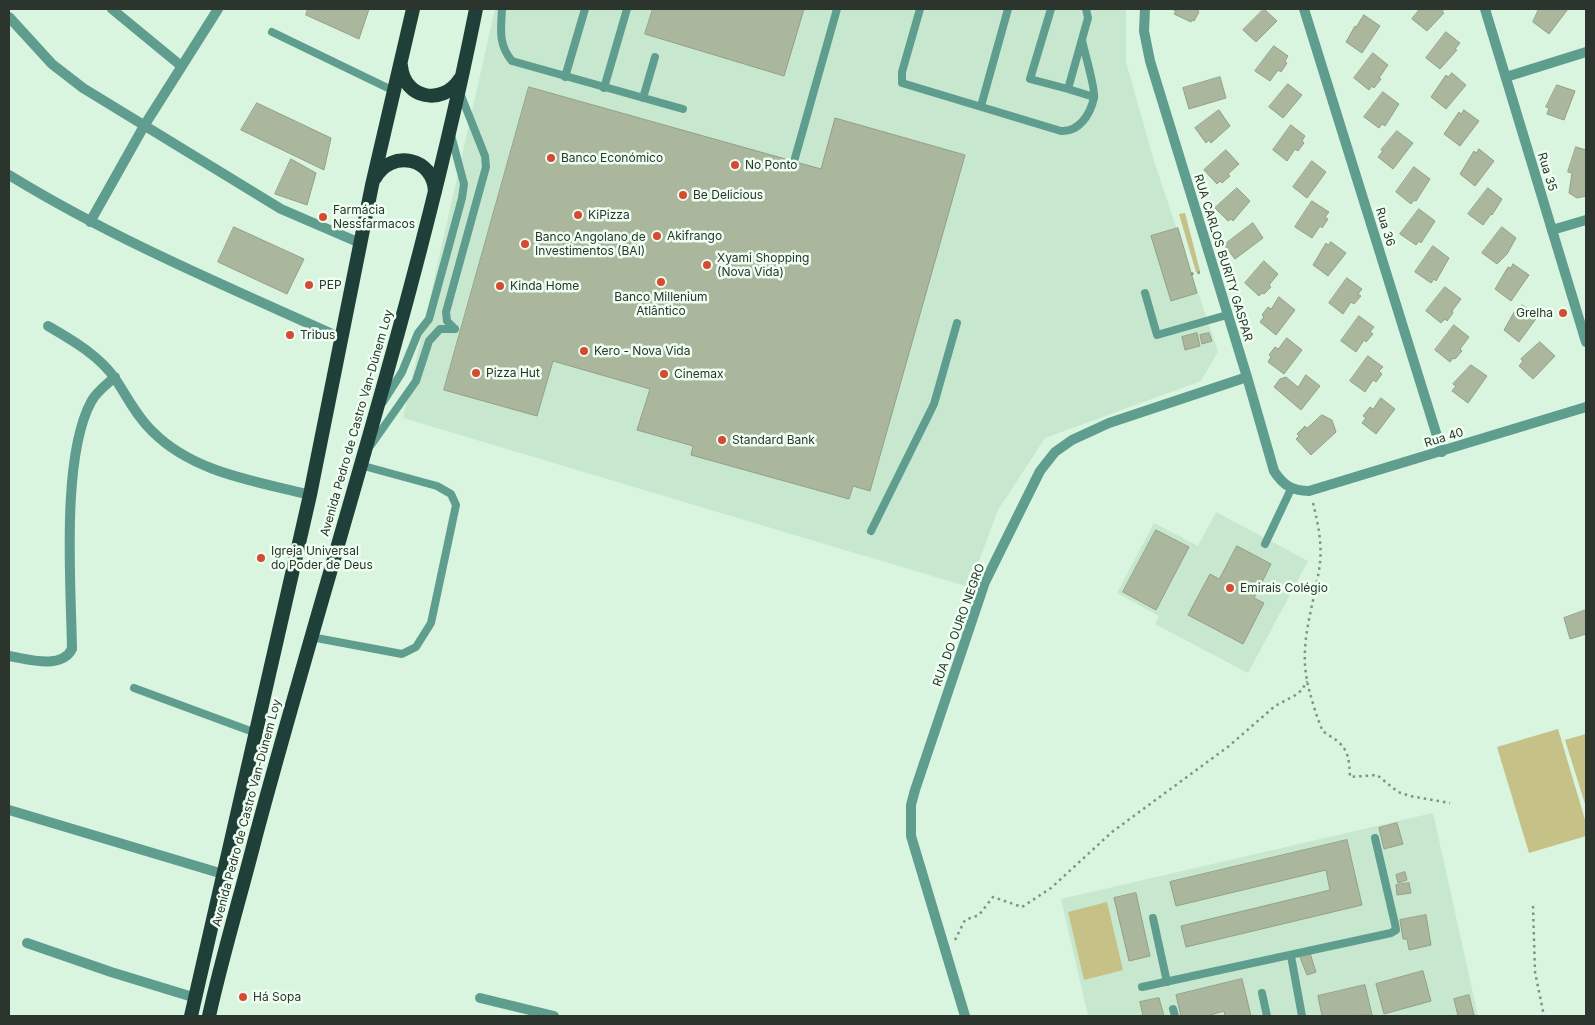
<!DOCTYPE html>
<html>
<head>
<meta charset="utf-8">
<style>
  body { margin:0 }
  #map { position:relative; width:1595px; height:1025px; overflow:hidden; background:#d9f4df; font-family:Inter,sans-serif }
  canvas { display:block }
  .frame { position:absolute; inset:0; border:10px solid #2b352e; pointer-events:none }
</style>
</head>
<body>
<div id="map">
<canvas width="1595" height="1025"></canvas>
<div class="frame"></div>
</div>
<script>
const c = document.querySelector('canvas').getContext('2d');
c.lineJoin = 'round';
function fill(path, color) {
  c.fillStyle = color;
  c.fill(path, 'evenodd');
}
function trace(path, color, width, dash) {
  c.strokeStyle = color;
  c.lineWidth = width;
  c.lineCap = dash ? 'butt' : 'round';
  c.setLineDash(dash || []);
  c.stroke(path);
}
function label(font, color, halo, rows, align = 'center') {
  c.font = font + ' Inter,sans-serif';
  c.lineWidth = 5;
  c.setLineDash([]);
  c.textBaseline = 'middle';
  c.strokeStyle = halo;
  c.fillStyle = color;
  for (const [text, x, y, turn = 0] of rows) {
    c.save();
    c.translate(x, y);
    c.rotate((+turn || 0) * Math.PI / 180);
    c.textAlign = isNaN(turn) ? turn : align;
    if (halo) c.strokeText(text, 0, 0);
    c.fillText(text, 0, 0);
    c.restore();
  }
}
const built = new Path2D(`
  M495,9H1126V62L1154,161L1218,352L1201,381L1045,438L998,510L969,587L403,418Z
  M1216,512L1308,561L1248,673L1155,624L1159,616L1117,593L1154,523L1198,546Z
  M1433,813L1478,1016H1088L1061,899Z`);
const green = new Path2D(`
  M1185,213L1200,271L1196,272L1179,214Z
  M1558,729L1586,823V836L1529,853L1497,747Z
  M1586,734V807L1565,740Z
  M1107,902L1123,970L1084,980L1068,912Z`);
const building = new Path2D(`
  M308,9H369L359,39L306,15Z
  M653,9H804L784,76L645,34Z
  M1171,9H1197L1199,12L1194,21L1192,20L1191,22L1174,14L1176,11Z
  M1264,9L1277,21L1256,42L1243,30Z
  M1420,9H1444L1442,12L1444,13L1427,31L1412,19Z
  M1539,9H1568L1549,34L1533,22Z
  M1364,15L1380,26L1362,53L1346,42L1355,26L1356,27Z
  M1446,32L1460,43L1455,49L1457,50L1440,69L1426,58Z
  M1274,46L1288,56L1285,61L1287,63L1281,72L1278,70L1270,81L1255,71Z
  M1373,53L1388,65L1379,78L1381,79L1374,88L1372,86L1369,90L1354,78Z
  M1452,73L1466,85L1446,109L1431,97L1446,75L1448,77Z
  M1220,77L1226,98L1189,109L1183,88Z
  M1288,84L1302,95L1283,118L1269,107Z
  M1557,85L1575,91L1564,120L1547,114L1549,108L1546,107Z
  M529,87L821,169L835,118L965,155L870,491L853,486L849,499L691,455L693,446L637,430L650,389L553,361L537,416L444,390Z
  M1383,92L1399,104L1385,126L1382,124L1379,128L1364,117Z
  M257,103L331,138L324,170L241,130Z
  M1219,110L1230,126L1211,143L1209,140L1206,143L1195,128Z
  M1464,110L1479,121L1460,146L1444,134L1459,112L1461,114Z
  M1291,125L1305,136L1302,141L1304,143L1298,151L1295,149L1287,161L1273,150Z
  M1397,131L1413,143L1393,169L1378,157L1383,151L1381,150Z
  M1576,147L1586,150V196L1577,198L1569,193L1572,173L1568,172Z
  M1479,149L1494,161L1475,186L1460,174L1474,151L1476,153Z
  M1226,150L1239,164L1228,174L1230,176L1222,183L1220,181L1217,184L1204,170Z
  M291,159L316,173L307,205L275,194Z
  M1312,161L1326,172L1307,198L1293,187Z
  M1414,167L1430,179L1416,201L1414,200L1411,204L1396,192Z
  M1237,188L1250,201L1233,221L1231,219L1228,221L1215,208Z
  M1488,188L1502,199L1492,215L1491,214L1483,225L1468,214Z
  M1312,201L1329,212L1325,217L1328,219L1322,228L1320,226L1312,238L1295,227Z
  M1419,209L1435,221L1421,243L1419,241L1416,245L1400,234Z
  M1253,223L1263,238L1235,259L1224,245Z
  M234,227L304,259L287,294L218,262Z
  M1502,227L1516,238L1507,254L1497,264L1482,253Z
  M1178,228L1197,293L1171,301L1151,236Z
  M1331,242L1346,253L1328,276L1313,265L1326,243L1328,245Z
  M1433,246L1449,258L1436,281L1434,279L1431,283L1415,272Z
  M1264,261L1278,274L1269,285L1271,287L1264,294L1262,293L1259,296L1245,283Z
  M1513,264L1529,275L1511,301L1495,289L1508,267L1511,268Z
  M1347,278L1362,289L1358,294L1361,296L1354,304L1351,302L1343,314L1329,303Z
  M1445,287L1461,299L1452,311L1453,313L1447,321L1445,319L1441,323L1426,311Z
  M1279,297L1295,310L1276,335L1260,322L1264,317L1262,315L1268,307L1271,309Z
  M1522,305L1538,316L1519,342L1504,330L1517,307L1519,309Z
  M1359,316L1374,327L1370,332L1373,334L1366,342L1364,340L1356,352L1341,341Z
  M1454,325L1469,337L1460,349L1462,351L1455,359L1453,358L1450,362L1435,350Z
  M1197,333L1200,346L1185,350L1182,337Z
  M1209,333L1212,341L1202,344L1200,335Z
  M1287,338L1302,350L1284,374L1268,362L1271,357L1269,355L1275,347L1278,349Z
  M1540,342L1555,356L1533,379L1519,366L1523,361L1521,359Z
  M1368,356L1383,367L1379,371L1382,374L1376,382L1373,380L1365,392L1350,381Z
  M1471,365L1487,376L1468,403L1452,391L1456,386L1453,384Z
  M1306,375L1320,386L1301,410L1274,387L1280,379L1286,377L1298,387Z
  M1381,398L1395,409L1376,434L1362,423L1366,418L1363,416L1370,407L1373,409Z
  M1322,415L1332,420L1336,432L1311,455L1296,439L1299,436L1297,434L1305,426L1307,428Z
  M1156,530L1189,547L1156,610L1123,592Z
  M1237,546L1271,564L1254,598L1264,603L1243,644L1188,615L1210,574L1219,579Z
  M1586,610V634L1570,639L1564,618Z
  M1397,823L1403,844L1384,849L1379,828Z
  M1347,840L1362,905L1186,947L1181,926L1330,890L1326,870L1176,906L1170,882Z
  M1405,872L1407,880L1398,883L1396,875Z
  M1409,883L1411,893L1397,895L1396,885Z
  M1136,893L1150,956L1129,961L1114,898Z
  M1426,915L1431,945L1409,950L1407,939H1403L1400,920Z
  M1310,953L1316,972L1307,975L1300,957Z
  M1423,971L1431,1001L1384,1014L1376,984Z
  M1242,979L1251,1016H1225L1224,1011L1207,1016H1181L1176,995Z
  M1365,985L1372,1015L1322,1016L1318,996Z
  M1469,995L1474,1015L1458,1016L1454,999Z
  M1159,998L1164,1016H1143L1140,1002Z`);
const path = new Path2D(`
  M1191,274L1201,272
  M1313,503C1318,523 1322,543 1320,563C1315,603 1299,640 1307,680C1308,689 1319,725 1323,731C1326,734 1332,737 1336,740C1349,750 1349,760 1350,777L1377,775L1398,792L1410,796L1450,803
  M1533,906L1535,972L1544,1016
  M955,940L965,920L979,915L993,897L1022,907L1051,888L1112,832L1229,746L1275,706L1294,696L1302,690L1307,681`);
const service = new Path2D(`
  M502,9C501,29 498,45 512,61L683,109
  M920,9L902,72V83L1061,131C1079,132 1090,115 1094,98C1096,90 1084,51 1082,40
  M1051,9L1030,79L1068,89L1088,18L1086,9
  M272,32L394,91
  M565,77L585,9
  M604,88L627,9
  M1068,89L1094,97
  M643,98L655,57
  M981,106L1008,9
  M795,158L837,9
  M1145,293L1157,335L1227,315
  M455,329L447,321L446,312L486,167L485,156L460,93
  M383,402L402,372L418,333L429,319L462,198L464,184L451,135
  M371,445L416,381L429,341L440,329H455
  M871,531L934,404L957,323
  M1265,544L1291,489
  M311,637L402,654L416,647L431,623L456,505L451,494L437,486L360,465
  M134,688L256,733
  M1153,918L1167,982
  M1291,956L1302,1016
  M1142,987L1391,933L1396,930L1395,924L1375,838
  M1262,993L1267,1016
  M1173,1009L1175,1016`);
const minor = new Path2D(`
  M112,9L180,65
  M1145,9L1144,31L1150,61L1247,377L1274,471C1283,485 1292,491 1309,491L1586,407
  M1304,9L1442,452
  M9,17L52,64L83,88L281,209L360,243
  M9,175C115,240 228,287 341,338
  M90,222L144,126L218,9
  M1552,230L1586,220
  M48,326C72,340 100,356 116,380C128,398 137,417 153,432C194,473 256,481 310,495
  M9,656C28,659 61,670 72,649C71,585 61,458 91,402C96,392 106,385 115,377
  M9,810L223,874
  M27,943L111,972L196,998
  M480,998L554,1016
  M965,1016L911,836V805L915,790L985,582L1040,471L1055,452L1072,440L1109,423L1247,377`);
const tertiary = new Path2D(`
  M1485,9L1586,342
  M1506,77L1586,52`);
const trunk = new Path2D(`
  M401,66C404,99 443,106 460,79
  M375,178C391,149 434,157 435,192
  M191,1016L310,495L372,185L413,9
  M209,1016C222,957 240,898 255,839C329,562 420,290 476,9`);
const markers = [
  [551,158,5,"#d54a30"],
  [735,165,5,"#d54a30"],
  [683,195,5,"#d54a30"],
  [578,215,5,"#d54a30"],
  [323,217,5,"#d54a30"],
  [657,236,5,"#d54a30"],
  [525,244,5,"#d54a30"],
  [707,265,5,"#d54a30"],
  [661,282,5,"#d54a30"],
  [309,285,5,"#d54a30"],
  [500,286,5,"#d54a30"],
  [1563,313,5,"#d54a30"],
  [290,335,5,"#d54a30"],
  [584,351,5,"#d54a30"],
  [476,373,5,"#d54a30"],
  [664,374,5,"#d54a30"],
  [722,440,5,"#d54a30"],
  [261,558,5,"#d54a30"],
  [1230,588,5,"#d54a30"],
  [243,997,5,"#d54a30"]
];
const poiNames = [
  ["Banco Económico",561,158],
  ["No Ponto",745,165],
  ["Be Delicious",693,195],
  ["Farmácia",333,210],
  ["Nessfarmacos",333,224],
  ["KiPizza",588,215],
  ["Akifrango",667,236],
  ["Banco Angolano de",535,237],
  ["Investimentos (BAI)",535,251],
  ["Xyami Shopping",717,258],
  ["(Nova Vida)",717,272],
  ["PEP",319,285],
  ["Kinda Home",510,286],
  ["Banco Millenium",661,297,"center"],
  ["Atlântico",661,311,"center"],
  ["Grelha",1553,313,"right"],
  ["Tribus",300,335],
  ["Kero - Nova Vida",594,351],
  ["Pizza Hut",486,373],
  ["Cinemax",674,374],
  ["Standard Bank",732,440],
  ["Igreja Universal",271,551],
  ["do Poder de Deus",271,565],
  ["Emirais Colégio",1240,588],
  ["Há Sopa",253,997]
];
const streetNames = [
  ["Rua 35",1547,172,73],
  ["Rua 36",1385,227,73],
  ["RUA CARLOS BURITY GASPAR",1223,258,73],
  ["Avenida Pedro de Castro Van-Dúnem Loy",357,423,-74],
  ["Rua 40",1444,438,-17],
  ["RUA DO OURO NEGRO",959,625,-70],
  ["Avenida Pedro de Castro Van-Dúnem Loy",247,813,-75]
];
fill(built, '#c7e7cf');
fill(green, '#c5c187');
fill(building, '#aab79d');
trace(building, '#94a087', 1);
trace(path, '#809284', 2.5, [2.5, 4]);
trace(service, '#5f9d8e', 8);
trace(minor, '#5f9d8e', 10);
trace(tertiary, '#5f9d8e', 10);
trace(trunk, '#1f4038', 14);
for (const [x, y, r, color] of markers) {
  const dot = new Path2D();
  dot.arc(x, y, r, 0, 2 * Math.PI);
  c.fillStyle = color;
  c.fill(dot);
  trace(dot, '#eefef1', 2);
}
label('12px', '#2b352e', '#eefef1', poiNames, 'left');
label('12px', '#2b352e', '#eefef1', streetNames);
</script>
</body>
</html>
